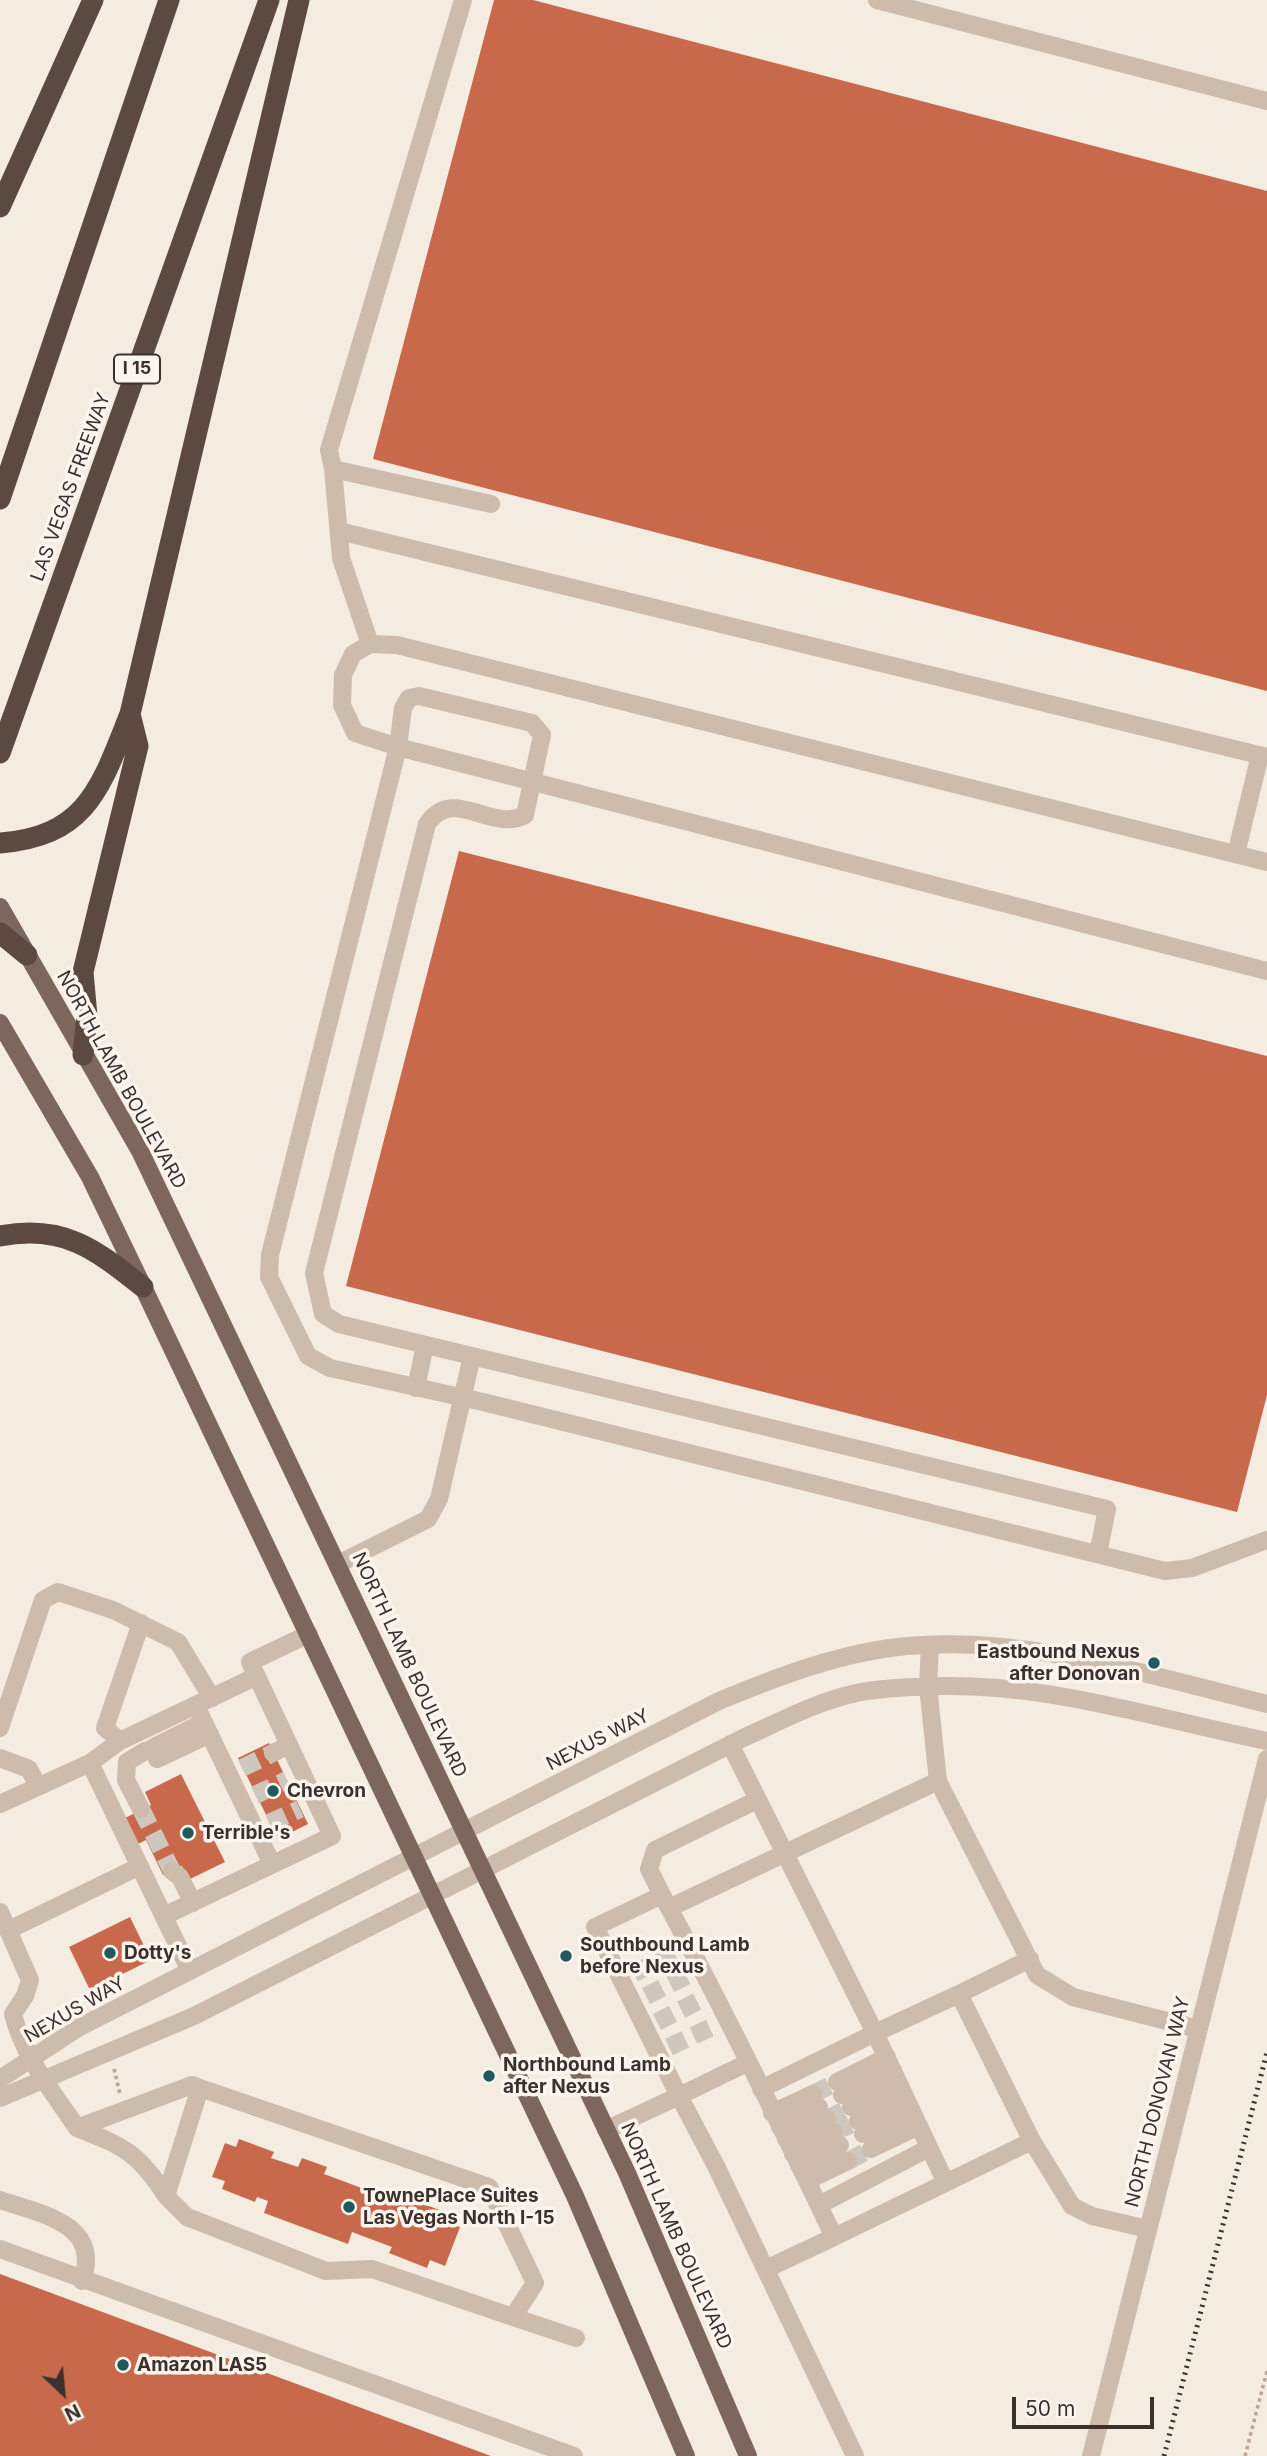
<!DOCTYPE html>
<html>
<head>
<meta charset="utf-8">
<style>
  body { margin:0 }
  #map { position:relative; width:1267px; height:2456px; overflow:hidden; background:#f4ebe1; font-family:Inter,sans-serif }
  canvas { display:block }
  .north { position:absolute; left:28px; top:2358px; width:70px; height:70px; -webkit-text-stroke:5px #fbf5ee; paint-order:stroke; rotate:154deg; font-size:19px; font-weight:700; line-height:28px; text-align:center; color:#3b302b }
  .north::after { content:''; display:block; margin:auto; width:24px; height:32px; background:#3b302b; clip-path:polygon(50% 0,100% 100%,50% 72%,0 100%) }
  .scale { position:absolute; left:1012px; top:2397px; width:142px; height:32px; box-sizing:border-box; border:4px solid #3b302b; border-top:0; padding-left:9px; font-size:21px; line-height:24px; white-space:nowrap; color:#3b302b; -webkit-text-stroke:5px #fbf5ee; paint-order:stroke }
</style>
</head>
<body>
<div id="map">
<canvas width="1267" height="2456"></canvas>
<div class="north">N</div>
<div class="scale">50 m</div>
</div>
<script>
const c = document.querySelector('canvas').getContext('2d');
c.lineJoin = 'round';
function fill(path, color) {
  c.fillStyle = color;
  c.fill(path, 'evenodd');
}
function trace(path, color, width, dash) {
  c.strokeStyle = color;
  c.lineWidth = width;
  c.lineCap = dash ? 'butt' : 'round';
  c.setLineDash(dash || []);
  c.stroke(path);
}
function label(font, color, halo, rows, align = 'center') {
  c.font = font + ' Inter,sans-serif';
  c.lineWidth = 7;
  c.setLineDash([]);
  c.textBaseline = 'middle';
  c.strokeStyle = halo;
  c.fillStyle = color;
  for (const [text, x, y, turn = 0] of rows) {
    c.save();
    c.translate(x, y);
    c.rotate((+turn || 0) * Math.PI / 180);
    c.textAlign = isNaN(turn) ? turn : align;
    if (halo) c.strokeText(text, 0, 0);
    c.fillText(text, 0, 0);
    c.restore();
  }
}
const building = new Path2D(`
  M494,0H533L1267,191V691L373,459Z
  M459,851L1267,1056V1395L1237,1512L346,1286Z
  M269,1743L308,1824L278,1839L238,1758Z
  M181,1774L225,1862L188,1880L182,1866L163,1875L146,1840L138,1844L125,1818L151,1805L145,1792Z
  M130,1917L151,1960L90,1990L69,1947Z
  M239,2139L274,2152L271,2158L298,2167L302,2158L327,2167L324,2174L383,2196L385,2190L448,2213L445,2221L460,2227L445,2266L430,2260L427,2268L389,2253L392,2247L352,2232L348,2244L264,2213L268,2201L257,2197L255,2202L222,2189L225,2181L212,2177L225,2143L236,2147Z
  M0,2274L491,2456H0Z`);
const minorTunnel = new Path2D(`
  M242,1768L273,1753
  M255,1795L287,1780
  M141,1809L172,1871
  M269,1823L300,1809
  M634,1973L676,1953
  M646,1996L688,1975
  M657,2022L700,2000
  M669,2047L714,2026
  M813,2094L837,2082
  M827,2119L851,2107
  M834,2132L858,2121
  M848,2161L871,2149`);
const path = new Path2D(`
  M114,2069L120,2094
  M1245,2456L1267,2371`);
const minor = new Path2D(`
  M463,0L329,450L333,469L491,504
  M877,0L1267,101
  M333,469L341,558L370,644
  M339,531L1267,757
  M1236,854L1260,755
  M1267,862L397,645L370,644L353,654L343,675L342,705L355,733L398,747L1267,971
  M416,1388L425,1345
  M1098,1554L1107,1509L339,1324L323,1314L314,1273L427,824C454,785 491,833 525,815L542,735L532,723L419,696L409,698L403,708L398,747L270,1255L269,1277L308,1356L330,1368L483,1402L1165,1571L1192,1568L1267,1540
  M338,1564L428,1519L439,1499L472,1356
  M930,1645L928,1686L938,1781L1037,1975L1073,1997L1198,2029
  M196,1706L272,1864
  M0,1728L43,1600L58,1592L113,1610L178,1642L212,1698
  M120,1741L105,1728L141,1623
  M730,1744L875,2033L761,2089
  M152,1748L204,1722
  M273,1753L289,1745
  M0,1758L29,1769L38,1786
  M157,1759L210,1734
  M90,1763L120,1741L257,1676
  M0,1804L90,1763L190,1971
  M141,1809L126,1780L127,1762L145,1751
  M172,1871L180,1877L193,1903
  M662,1895L649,1869L655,1850L757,1800
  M669,1908L938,1781
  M0,1912L30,1980L25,1996L13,2014C23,2056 53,2092 77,2128L192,2085L200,2088L489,2187L535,2283L513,2317L372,2269L326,2271L187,2217L166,2196L200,2088
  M164,1916L332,1836L250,1662L309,1634
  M9,1930L140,1866
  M1030,1959L959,1994L1032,2141
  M747,2063L679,2096L595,1927L662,1895C723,2007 779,2122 834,2237L1032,2141L1072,2206L1092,2216L1148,2229
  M0,2079L78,2028L719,1701C779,1676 842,1652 907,1646C1028,1635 1150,1676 1267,1704
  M837,2082L887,2057
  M842,2095L893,2070
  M0,2098L194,2016L743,1738C779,1722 814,1703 852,1694C872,1689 895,1688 915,1687C1038,1679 1148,1717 1267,1741
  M851,2107L899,2084
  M772,2113L813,2094
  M858,2121L905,2097
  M780,2127L819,2107
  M77,2128C123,2146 139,2153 166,2196
  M606,2130L679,2096L716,2166L855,2456
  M863,2134L911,2110
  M786,2139L827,2119
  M871,2149L919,2126
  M793,2154L834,2132
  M799,2166L840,2145
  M807,2181L848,2161
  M945,2181L875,2033L959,1994
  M0,2200C42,2214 102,2224 82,2281
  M819,2205L929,2148
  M0,2249L574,2456
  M766,2269L834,2237
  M513,2317L576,2338
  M1091,2456L1267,1759`);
const major = new Path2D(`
  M0,907L140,1151L627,2173L748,2456
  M0,1023L90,1177L143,1287L575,2196L686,2456`);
const highway = new Path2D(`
  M0,207L93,0
  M0,499L169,0
  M0,753L269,0
  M0,843C88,836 101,786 130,714L299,0
  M0,933L27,955
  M83,1055L87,1016L83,972L138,746L130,714
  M0,1236C64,1224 95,1249 143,1287`);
const rail = new Path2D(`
  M1164,2456L1267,2052`);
const markers = [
  [1154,1663,7,"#1f5a5e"],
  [273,1791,7,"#1f5a5e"],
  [188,1833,7,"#1f5a5e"],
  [110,1953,7,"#1f5a5e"],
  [566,1956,7,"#1f5a5e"],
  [489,2076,7,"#1f5a5e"],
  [349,2207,7,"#1f5a5e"],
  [123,2365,7,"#1f5a5e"]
];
const shields = [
  [137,369,46]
];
const shieldNames = [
  ["I 15",137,369]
];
const streetNames = [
  ["LAS VEGAS FREEWAY",71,487,-70],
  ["NORTH LAMB BOULEVARD",121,1080,61],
  ["NORTH LAMB BOULEVARD",409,1665,65],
  ["NEXUS WAY",598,1740,-27],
  ["NEXUS WAY",75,2010,-30],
  ["NORTH DONOVAN WAY",1158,2102,-76],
  ["NORTH LAMB BOULEVARD",676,2236,66]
];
const poiNames = [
  ["Eastbound Nexus",1140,1652,"right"],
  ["after Donovan",1140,1674,"right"],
  ["Chevron",287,1791],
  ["Terrible's",202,1833],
  ["Southbound Lamb",580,1945],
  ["before Nexus",580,1967],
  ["Dotty's",124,1953],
  ["Northbound Lamb",503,2065],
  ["after Nexus",503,2087],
  ["TownePlace Suites",363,2196],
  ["Las Vegas North I-15",363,2218],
  ["Amazon LAS5",137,2365]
];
fill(building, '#c8694b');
trace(minorTunnel, '#cfc6bd', 18, [18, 9]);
trace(path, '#b9a596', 3.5, [3.5, 3.5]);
trace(minor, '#cdbbac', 18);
trace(major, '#7d675c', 18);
trace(highway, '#5c4a42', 21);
trace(rail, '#3b302b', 5, [2, 5]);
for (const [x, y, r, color] of markers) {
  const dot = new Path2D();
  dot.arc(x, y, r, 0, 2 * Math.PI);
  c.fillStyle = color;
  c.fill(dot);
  trace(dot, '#fbf5ee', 2.5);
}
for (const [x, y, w] of shields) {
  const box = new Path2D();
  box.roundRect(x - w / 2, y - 14.5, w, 29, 5);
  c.fillStyle = '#fbf5ee';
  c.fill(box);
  trace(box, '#3b302b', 2);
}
label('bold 18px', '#3b302b', null, shieldNames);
label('19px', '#3b302b', '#fbf5ee', streetNames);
label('bold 19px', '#3b302b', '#fbf5ee', poiNames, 'left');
</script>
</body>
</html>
